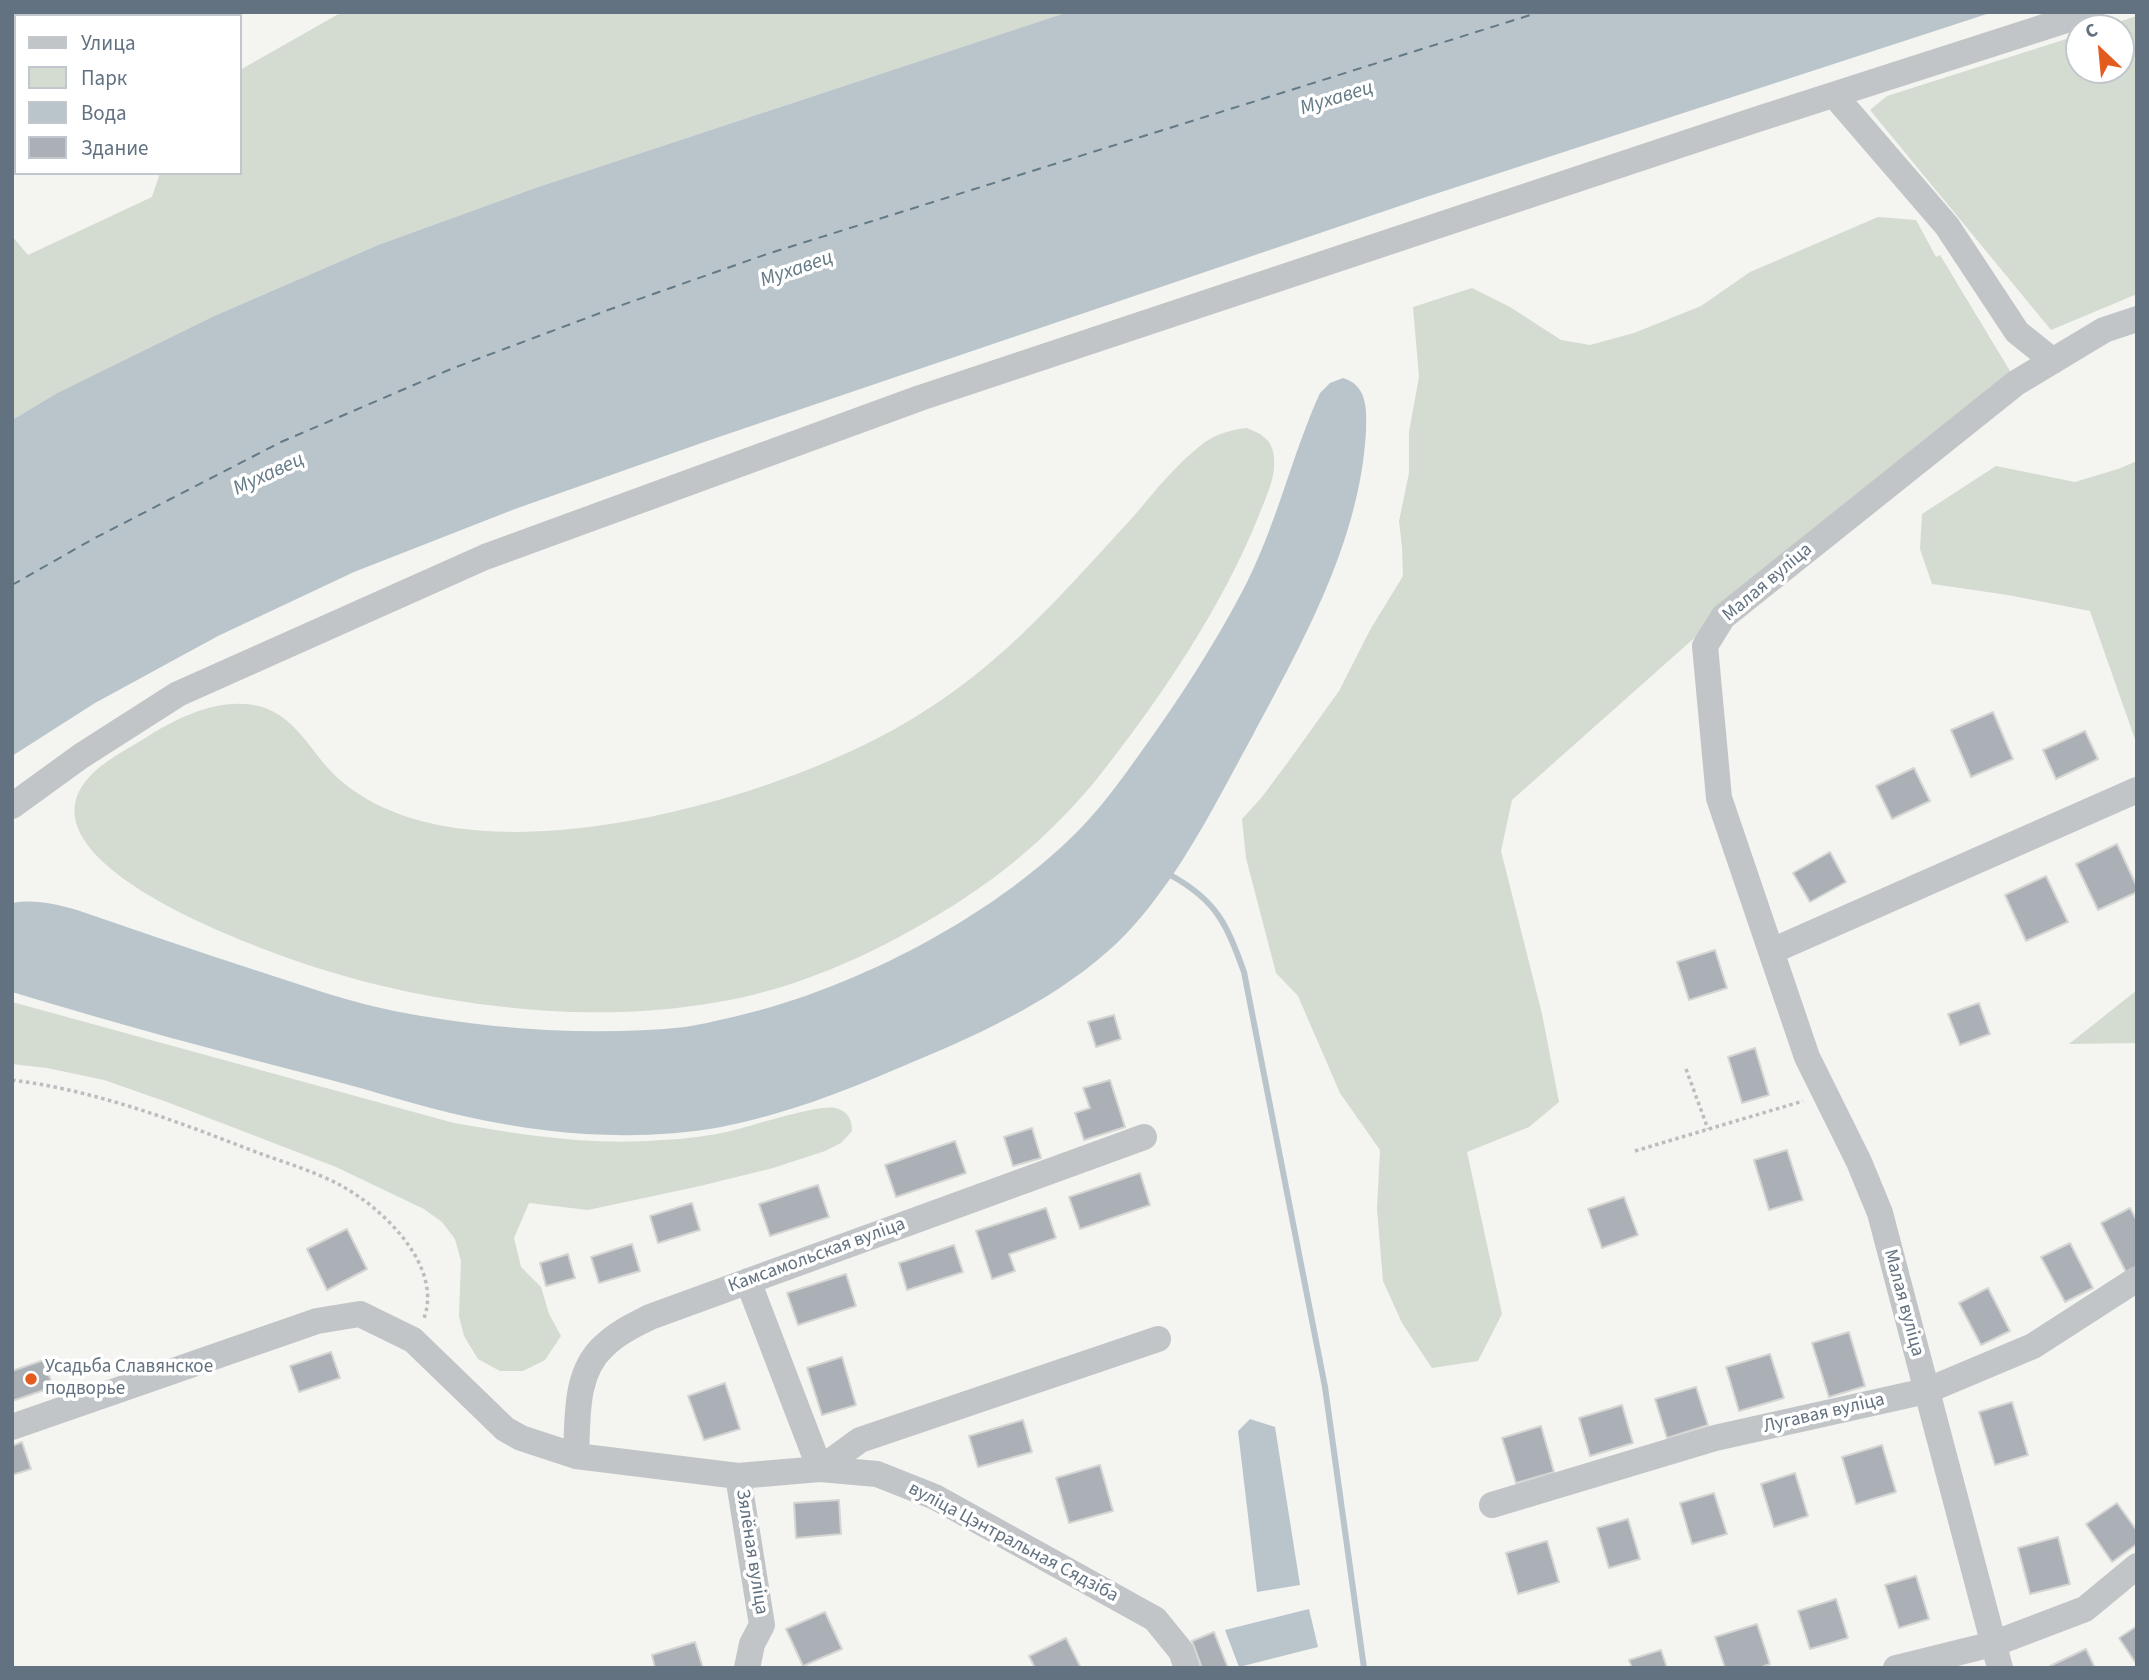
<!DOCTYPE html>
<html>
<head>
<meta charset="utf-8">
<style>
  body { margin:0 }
  #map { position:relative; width:2149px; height:1680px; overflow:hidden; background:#f4f4f0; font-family:"Source Sans 3",sans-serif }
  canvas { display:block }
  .frame { position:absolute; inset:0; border:14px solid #637281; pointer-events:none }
  .legend { position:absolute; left:14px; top:14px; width:228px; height:161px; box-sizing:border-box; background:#fff; border:2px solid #c1c7cd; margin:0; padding:9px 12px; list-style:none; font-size:21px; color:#637281 }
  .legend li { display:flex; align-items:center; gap:14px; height:35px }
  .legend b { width:35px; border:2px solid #c1c7cd }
  .north { position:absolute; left:2065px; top:14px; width:70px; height:70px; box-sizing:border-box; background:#fff; border:2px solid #c1c7cd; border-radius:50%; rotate:334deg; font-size:19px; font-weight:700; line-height:28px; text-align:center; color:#637281 }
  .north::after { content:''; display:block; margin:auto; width:24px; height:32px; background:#e45b20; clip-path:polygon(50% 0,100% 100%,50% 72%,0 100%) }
</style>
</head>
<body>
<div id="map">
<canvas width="2149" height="1680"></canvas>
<div class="frame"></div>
<ul class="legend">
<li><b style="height:9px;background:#c1c5c8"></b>Улица</li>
<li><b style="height:19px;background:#d4dbd1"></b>Парк</li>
<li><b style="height:19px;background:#bac5cb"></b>Вода</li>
<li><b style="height:19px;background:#aab0b6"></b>Здание</li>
</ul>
<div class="north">С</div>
</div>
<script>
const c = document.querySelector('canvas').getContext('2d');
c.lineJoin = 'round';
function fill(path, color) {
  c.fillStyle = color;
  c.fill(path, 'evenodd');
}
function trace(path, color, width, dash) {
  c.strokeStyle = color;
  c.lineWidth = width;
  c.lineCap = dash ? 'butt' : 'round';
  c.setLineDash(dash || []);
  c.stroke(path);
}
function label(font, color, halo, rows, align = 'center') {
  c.font = font + ' "Source Sans 3",sans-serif';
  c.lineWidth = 7;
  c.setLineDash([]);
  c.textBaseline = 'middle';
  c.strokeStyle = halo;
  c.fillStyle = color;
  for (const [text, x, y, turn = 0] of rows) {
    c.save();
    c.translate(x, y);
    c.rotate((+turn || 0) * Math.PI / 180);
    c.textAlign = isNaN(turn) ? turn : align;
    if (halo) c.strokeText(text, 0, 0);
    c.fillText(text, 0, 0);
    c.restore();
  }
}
const green = new Path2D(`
  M342,12H1068L535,188L378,245L214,316L57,393L12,420V236L28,255L152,197L160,173H240V70Z
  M2137,16V294L2051,330L1870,110L1887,96L2079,35V70H2121V28H2099Z
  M1878,217L1916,220L1936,257L1940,255L2013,376L1773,568L1512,800L1501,851L1542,1014L1559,1102L1529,1127L1467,1152L1502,1314L1478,1361L1432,1368L1402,1323L1383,1281L1377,1209L1380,1150L1340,1093L1298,996L1276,973L1246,858L1242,819L1262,797L1291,758L1339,691L1370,630L1403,576L1402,547L1399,521L1409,473V432L1419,377L1413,307L1472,288L1510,307L1561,340L1590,345L1634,333L1701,306L1750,272Z
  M1247,428C1262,434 1273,440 1274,458C1276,477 1266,497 1259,515C1222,608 1158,702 1096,780C1067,815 1035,846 1000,873C923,931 814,987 718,1002C645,1015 570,1015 496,1006C437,999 378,987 321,969C264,951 63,880 75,804C81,770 124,752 150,735C182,715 224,696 262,707C293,717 307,744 327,767C339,781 357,794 374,803C506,872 750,804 876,739C929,712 977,677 1020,636C1060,598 1096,557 1133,517C1155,491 1178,462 1205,442C1219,433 1230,430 1247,428Z
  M2137,461V745L2090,611L2008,595L1932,584L1920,549L1922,514L1996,466L2075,482L2118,469Z
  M2137,990V1043L2069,1044Z
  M12,1002L454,1123C522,1135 592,1146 662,1140C685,1139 709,1136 731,1131C752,1126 819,1104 835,1108C848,1111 852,1119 852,1131L841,1143L825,1151L773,1168L700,1186L588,1210L529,1203L514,1238L521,1267L541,1287L549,1314L561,1336L545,1360L523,1371H500L478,1359L464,1336L459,1316L461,1261L455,1239L442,1222L424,1209L336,1167L167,1102L104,1080L47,1068L12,1064Z`);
const water = new Path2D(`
  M1068,12H1993L1429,196L710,440L515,509L354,572L218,636L95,703L12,756V420L57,393L214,316L378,245L535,188Z
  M1343,378C1367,385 1367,409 1366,431C1360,540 1304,640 1253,735C1227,782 1202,832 1172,876C1153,903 1132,931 1107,952C1048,1004 973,1037 901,1067C843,1092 783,1115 721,1127C638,1142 549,1135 468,1117C421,1107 374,1091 327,1079C222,1052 117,1024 12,992V903C35,899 55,904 77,910C139,931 202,953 264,973C307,987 350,1002 394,1011C486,1029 591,1037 685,1027C698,1025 711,1022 724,1019C846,993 988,921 1077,832C1101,808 1121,780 1141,752C1178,701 1213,647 1242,592C1276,528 1291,457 1320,393L1330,383Z
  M1250,1419L1275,1427L1300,1585L1257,1592L1238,1431Z
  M1309,1609L1318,1647L1239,1667L1225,1630Z`);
const stream = new Path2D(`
  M1172,876C1217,901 1227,925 1244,972L1325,1387L1364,1668`);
const ferry = new Path2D(`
  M12,585L93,539L281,442L451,369L608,310L767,254L1540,12`);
const building = new Path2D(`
  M1993,712L2013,759L1971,777L1951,730Z
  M2085,731L2098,759L2056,779L2043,750Z
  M1914,768L1930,801L1892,819L1876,786Z
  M2117,844L2137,887V892L2098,910L2076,864Z
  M1830,852L1846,882L1810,902L1793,873Z
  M2046,876L2068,922L2026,941L2005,895Z
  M1715,950L1727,988L1689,1000L1677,962Z
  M1979,1003L1990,1034L1960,1045L1948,1014Z
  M1114,1015L1121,1039L1096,1047L1088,1022Z
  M1755,1048L1769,1095L1742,1103L1728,1057Z
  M1110,1080L1125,1127L1084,1140L1075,1113L1090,1108L1083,1088Z
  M1032,1128L1041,1158L1013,1166L1004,1137Z
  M955,1141L966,1173L896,1197L885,1165Z
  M1787,1150L1803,1200L1769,1210L1754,1160Z
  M1140,1173L1150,1205L1080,1229L1069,1197Z
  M818,1185L829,1217L770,1236L759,1204Z
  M1624,1197L1638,1235L1602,1248L1588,1209Z
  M692,1203L700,1230L658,1243L650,1216Z
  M1046,1208L1056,1238L1009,1254L1015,1271L992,1279L976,1231Z
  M2130,1208L2137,1221V1267L2126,1272L2101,1223Z
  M347,1229L367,1269L327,1290L307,1249Z
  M2070,1243L2093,1288L2065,1302L2041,1257Z
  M632,1244L640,1271L599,1283L591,1257Z
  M954,1245L963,1272L907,1290L899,1263Z
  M568,1254L575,1278L546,1286L540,1263Z
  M846,1274L856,1306L798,1325L787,1293Z
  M1988,1288L2010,1331L1981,1345L1959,1303Z
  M1849,1332L1865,1386L1829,1397L1812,1343Z
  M331,1352L340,1378L299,1392L290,1366Z
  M1770,1354L1784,1398L1739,1411L1726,1367Z
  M842,1357L856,1405L822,1415L807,1368Z
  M44,1360L53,1387L12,1401V1371Z
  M725,1383L740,1429L704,1440L688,1396Z
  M1696,1387L1708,1425L1667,1438L1655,1399Z
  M2012,1402L2028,1455L1995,1465L1979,1412Z
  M1622,1405L1633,1443L1590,1456L1579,1418Z
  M1023,1420L1032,1452L978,1467L969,1436Z
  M1541,1426L1554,1472L1516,1483L1502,1438Z
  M22,1442L31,1469L12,1475V1446Z
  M1882,1445L1896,1492L1856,1504L1842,1457Z
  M1100,1465L1113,1511L1069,1523L1056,1478Z
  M1795,1473L1808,1516L1774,1527L1761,1484Z
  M1714,1493L1727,1534L1692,1544L1680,1503Z
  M839,1500L841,1534L796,1538L794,1503Z
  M2117,1503L2137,1531V1544L2112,1562L2086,1524Z
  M1628,1519L1640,1559L1609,1568L1597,1528Z
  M2058,1537L2070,1584L2030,1594L2018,1548Z
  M1547,1541L1559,1582L1518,1594L1506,1553Z
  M1916,1576L1929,1619L1899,1628L1885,1585Z
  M1836,1599L1848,1638L1810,1649L1798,1611Z
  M825,1612L842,1649L803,1666L786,1629Z
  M1757,1624L1770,1664L1759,1668H1725L1715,1637Z
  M2137,1626V1665L2119,1638Z
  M1214,1632L1228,1668H1202L1192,1641Z
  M1066,1638L1081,1668H1035L1029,1656Z
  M695,1642L703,1668H655L652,1655Z
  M2086,1649L2095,1668H2051L2050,1666Z
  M1661,1650L1667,1668H1632L1629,1660Z`);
const path = new Path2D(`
  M1686,1069L1708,1129
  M12,1080C98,1091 176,1121 256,1152C283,1162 316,1172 340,1185C383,1208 443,1266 424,1318
  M1635,1151L1803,1101`);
const minor = new Path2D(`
  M1835,96L1947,226L2017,332L2053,361
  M12,806L81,756L178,694L485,557L920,398L1755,120L2091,12
  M1772,951L2137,790
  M748,1281L820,1469L860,1440L1158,1339
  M12,1427L317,1321L360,1314L413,1340L505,1429L521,1438L576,1456L738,1476L820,1469L877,1474L935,1497L1155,1619L1181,1651L1187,1668
  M576,1456C578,1419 574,1373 604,1346C617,1333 634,1325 650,1317L1144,1137
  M738,1476L762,1625L752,1644L747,1668
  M1492,1505L1715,1438L1926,1391L2033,1346L2137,1279
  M1896,1668L1993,1644L2085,1609L2137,1566
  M2000,1668L1880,1213L1859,1162L1807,1057L1719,798L1705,646L1723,617L2016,383L2104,330L2137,319`);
const markers = [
  [31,1379,7,"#e45b20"]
];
const streetNames = [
  ["Малая вуліца",1768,583,-40],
  ["Камсамольская вуліца",817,1256,-20],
  ["Малая вуліца",1903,1303,75],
  ["Лугавая вуліца",1824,1414,-13],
  ["вуліца Цэнтральная Сядзіба",1013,1543,28],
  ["Зялёная вуліца",751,1552,81]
];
const poiNames = [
  ["Усадьба Славянское",45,1368],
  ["подворье",45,1390]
];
const waterNames = [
  ["Мухавец",1337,99,-17],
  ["Мухавец",797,270,-19],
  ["Мухавец",269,475,-25]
];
fill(green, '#d4dbd1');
fill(water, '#bac5cb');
trace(stream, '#bac5cb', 6);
trace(ferry, '#637a86', 2, [9, 7]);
fill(building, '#aab0b6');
trace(building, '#d5d5d3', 2);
trace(path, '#bbbdbf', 3.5, [3.5, 3.5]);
trace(minor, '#c1c5c8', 26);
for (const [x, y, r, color] of markers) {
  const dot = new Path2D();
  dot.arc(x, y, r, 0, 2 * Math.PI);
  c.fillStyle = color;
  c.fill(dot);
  trace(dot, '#fff', 2.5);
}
label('19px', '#637281', '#fff', streetNames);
label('19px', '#637281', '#fff', poiNames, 'left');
label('italic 21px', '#637a86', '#fff', waterNames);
</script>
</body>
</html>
